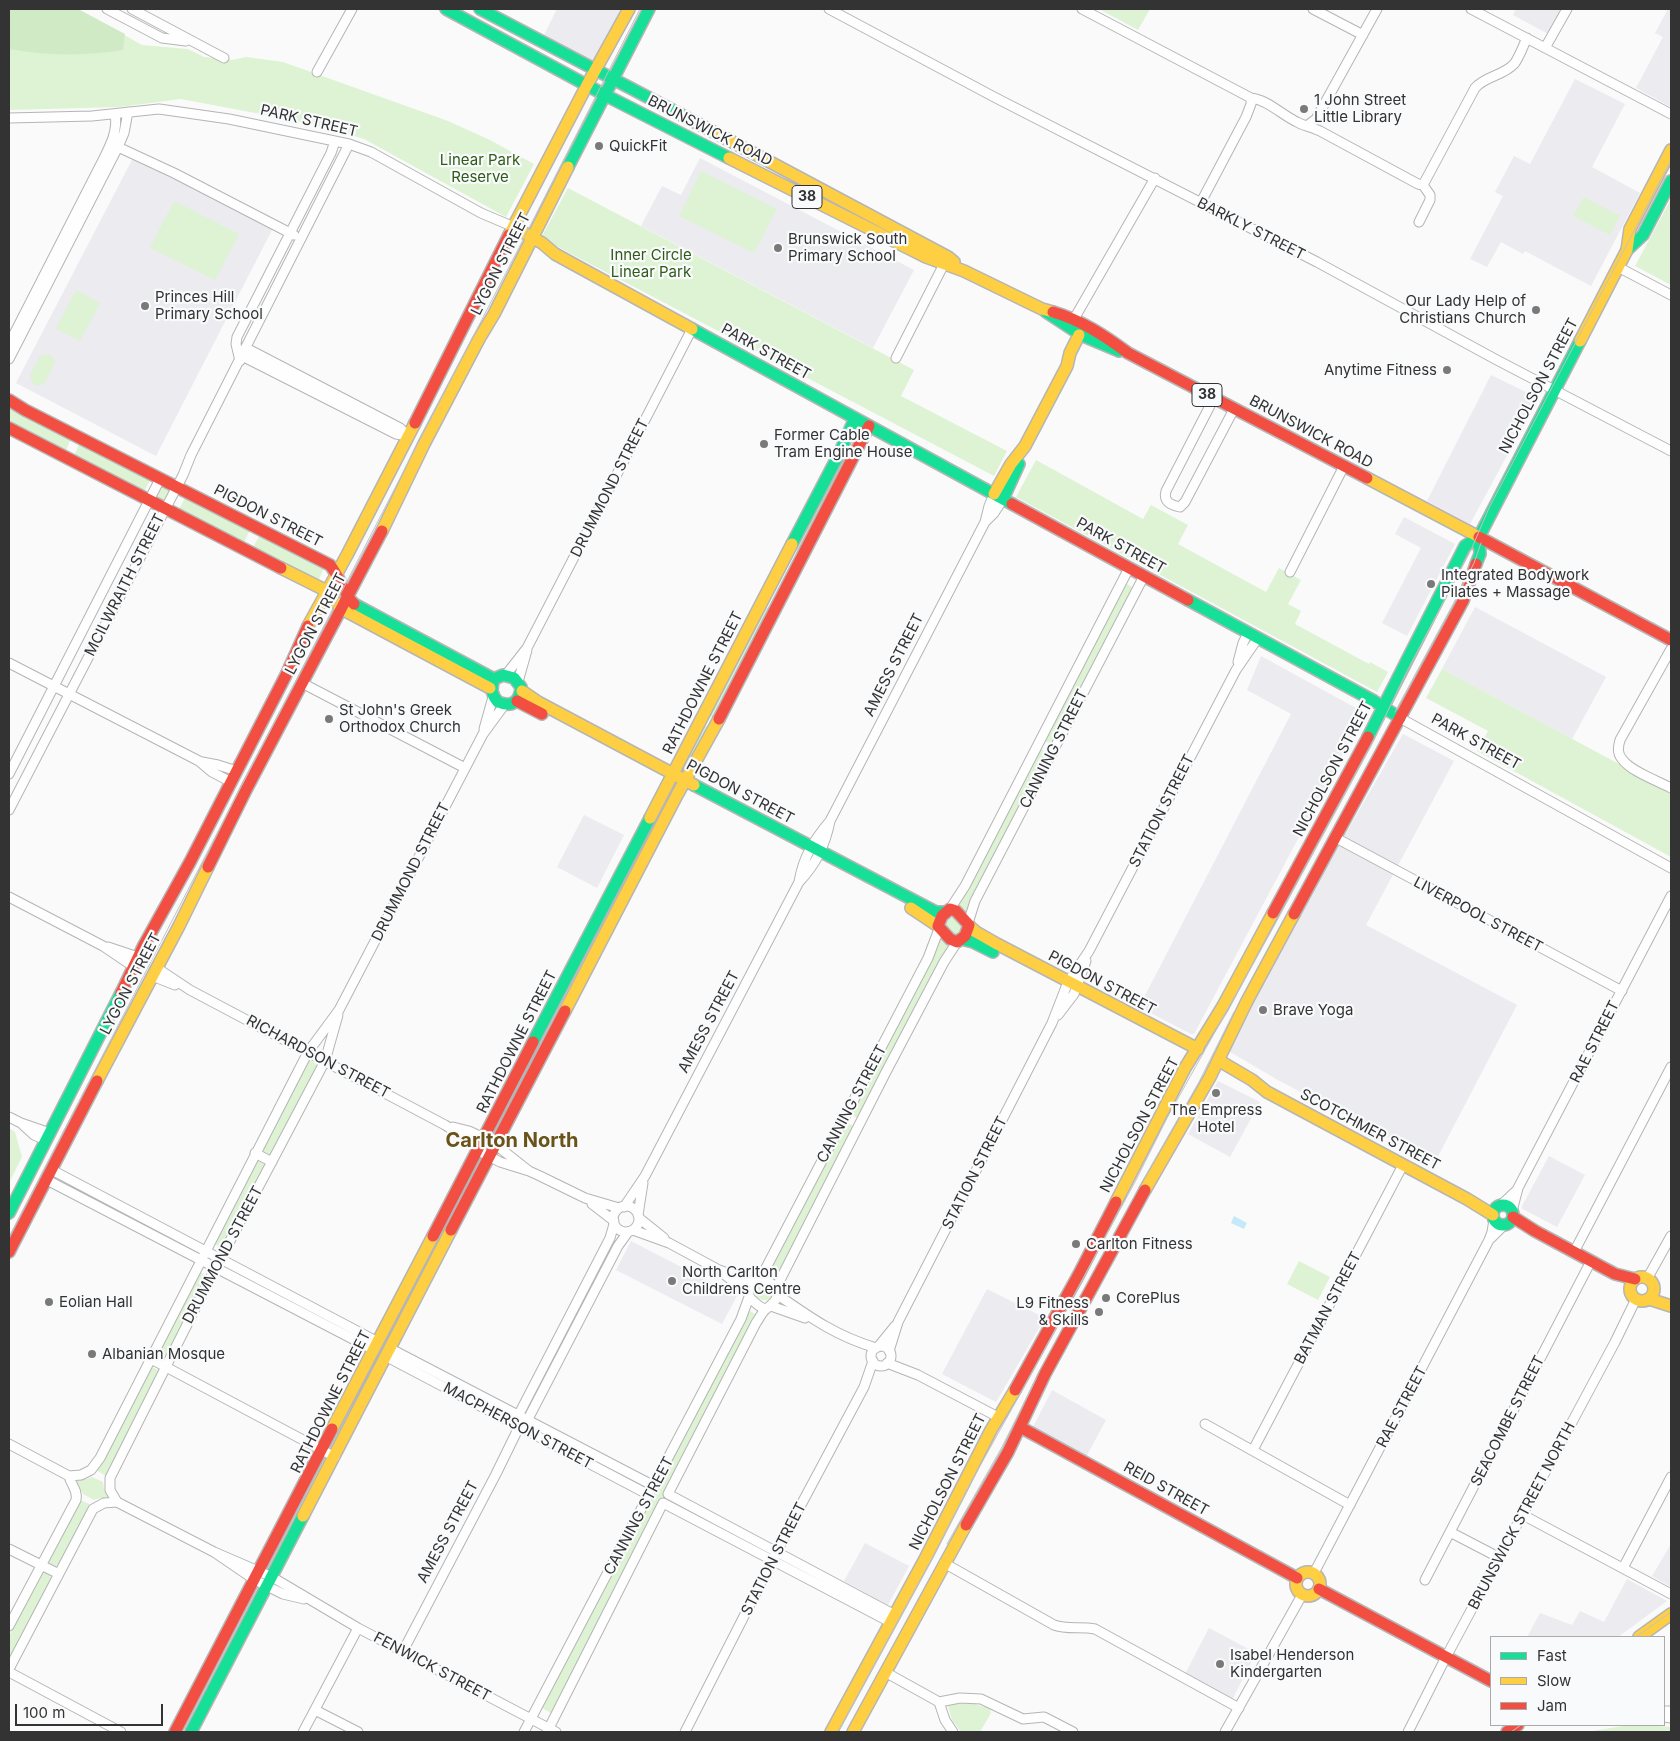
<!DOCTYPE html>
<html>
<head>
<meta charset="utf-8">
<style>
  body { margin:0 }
  #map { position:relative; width:1680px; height:1741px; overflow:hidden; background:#fafafa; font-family:Inter,sans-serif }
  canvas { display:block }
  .frame { position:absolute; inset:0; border:10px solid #333334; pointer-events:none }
  .legend { position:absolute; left:1490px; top:1636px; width:175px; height:90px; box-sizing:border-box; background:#f9fafb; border:1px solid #aaaaab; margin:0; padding:6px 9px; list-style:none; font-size:15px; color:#333334 }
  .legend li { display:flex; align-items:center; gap:10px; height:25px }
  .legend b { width:25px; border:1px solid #aaaaab }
  .scale { position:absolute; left:15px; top:1704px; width:148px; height:22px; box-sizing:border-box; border:2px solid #333334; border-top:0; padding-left:6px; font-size:15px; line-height:18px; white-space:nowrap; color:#333334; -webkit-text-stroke:4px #f9fafb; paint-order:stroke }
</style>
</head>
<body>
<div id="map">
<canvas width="1680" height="1741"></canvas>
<div class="frame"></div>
<ul class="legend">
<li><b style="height:6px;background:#16e098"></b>Fast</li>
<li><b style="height:6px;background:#ffcf43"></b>Slow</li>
<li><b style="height:6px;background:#f24e42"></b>Jam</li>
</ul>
<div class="scale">100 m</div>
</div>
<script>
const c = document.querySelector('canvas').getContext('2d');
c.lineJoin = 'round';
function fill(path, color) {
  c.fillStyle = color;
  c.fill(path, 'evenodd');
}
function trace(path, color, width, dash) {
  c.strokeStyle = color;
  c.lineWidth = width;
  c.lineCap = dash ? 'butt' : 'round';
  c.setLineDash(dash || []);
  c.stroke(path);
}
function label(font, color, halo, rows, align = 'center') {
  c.font = font + ' Inter,sans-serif';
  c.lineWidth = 4.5;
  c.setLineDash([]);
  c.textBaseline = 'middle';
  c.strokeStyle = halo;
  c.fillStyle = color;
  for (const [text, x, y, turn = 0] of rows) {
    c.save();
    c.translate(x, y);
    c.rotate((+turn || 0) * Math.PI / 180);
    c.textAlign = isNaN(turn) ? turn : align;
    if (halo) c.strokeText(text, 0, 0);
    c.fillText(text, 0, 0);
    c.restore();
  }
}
const built = new Path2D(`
  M557,9H621L594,63L544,35Z
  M1516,9H1563L1550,35L1513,15Z
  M1668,9H1671V107L1636,88L1663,37L1655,33Z
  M1575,79L1625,104L1592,167L1640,193L1591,286L1525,251L1523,254L1501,242L1487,267L1470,259L1503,196L1495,192L1514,156L1530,164Z
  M134,156L273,228L156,456L16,383Z
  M700,158L914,270L873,348L641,226L662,186L681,195Z
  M1491,375L1538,398L1470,524L1427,501Z
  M1404,517L1455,544L1407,636L1382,623L1421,548L1395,534Z
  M1475,607L1606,677L1572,739L1442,669Z
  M1261,656L1365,713L1194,1034H1191L1139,1007L1291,714L1247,690Z
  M1403,734L1454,761L1366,925L1517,1005L1435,1162L1276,1079L1227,1050L1310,896Z
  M584,815L624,835L597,888L557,867Z
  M1218,1081L1260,1102L1230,1157L1188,1134Z
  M1549,1156L1585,1175L1557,1227L1521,1208Z
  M631,1241L737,1296L722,1324L616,1270Z
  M987,1289L1045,1318L996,1402L942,1374Z
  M1052,1390L1106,1420L1086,1457L1033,1427Z
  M865,1543L909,1566L888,1605L844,1581Z
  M1671,1544V1587L1652,1576Z
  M1627,1579L1667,1601L1618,1637H1527L1540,1613L1572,1625L1580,1611L1604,1622Z
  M1209,1628L1256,1653L1232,1700L1185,1674Z`);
const green = new Path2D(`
  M9,9H78L142,45L188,49L204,57L215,58L232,60L246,57L283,62L448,121L490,140L534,164L506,217L364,139L323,127L287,119L181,99L120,107L9,110Z
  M1099,9H1150L1138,30Z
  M701,171L777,209L754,253L679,216Z
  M568,188L914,370L901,396L1007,451L994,476L541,238Z
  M1584,197L1620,216L1610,235L1573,216Z
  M1671,199V285L1635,266Z
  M174,201L239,234L215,280L150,248Z
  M76,290L100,303L80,341L56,329Z
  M46,354L52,356L55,362L45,383L37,386L33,384L30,375L40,356Z
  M9,404L71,438L66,451L9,425Z
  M851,435L858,439L799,553L792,549Z
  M79,444L150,480L144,492L74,456Z
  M1036,460L1143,519L1151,505L1188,525L1178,544L1266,592L1279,568L1301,580L1288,604L1301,611L1295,624L1369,664L1370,662L1388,672L1377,692L1016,497Z
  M160,485L170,490L165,502L155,500Z
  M186,496L250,530L244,542L178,511Z
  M260,535L324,568L318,581L253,547Z
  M1125,583L1134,588L1053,745L1043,740Z
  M764,606L772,610L715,719L707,715Z
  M1442,669L1671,792V857L1477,751L1488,731L1426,698Z
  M702,724L709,728L688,768L681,764Z
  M1039,748L1049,753L966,913L958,906Z
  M954,916L963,925V930L955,935L944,926L947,918Z
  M941,938L950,945L859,1119L850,1114Z
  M309,1060L318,1065L270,1157L261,1151Z
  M846,1122L855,1127L777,1277L768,1271Z
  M9,1128L15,1132L22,1157L9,1183Z
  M257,1160L266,1165L223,1249L213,1243Z
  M1299,1261L1330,1277L1318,1300L1287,1284Z
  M199,1272L209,1276L166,1360L156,1354Z
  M755,1286C763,1286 769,1288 773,1294L770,1300H762L753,1295Z
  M748,1310L757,1315L665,1493L678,1503L676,1506L660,1501L551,1713L542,1708Z
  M373,1362L377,1363L333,1448L329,1446Z
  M150,1366L160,1371L106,1476L96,1470Z
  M323,1456L330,1459L271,1574L264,1569Z
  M75,1477L86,1479L92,1477L103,1482L104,1489L113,1496L111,1501L100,1498L94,1500L83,1494L78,1484L73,1481Z
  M81,1500L91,1505L59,1564L56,1566L49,1563L50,1560Z
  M44,1572L48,1573L51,1577V1579L12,1655L9,1653V1636Z
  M972,1703L990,1709L991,1713L980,1732H961L952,1720L948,1706L955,1704Z
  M1646,1725L1671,1727V1732H1586L1623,1726Z`);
const forest = new Path2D(`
  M9,9H78L125,34L123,50C85,56 47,56 9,49Z`);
const water = new Path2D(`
  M1234,1216L1247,1223L1244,1229L1231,1223Z`);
const street = new Path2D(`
  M107,9L162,38L186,41
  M132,9L224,58
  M829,9L996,98L1317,262L1495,359L1671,451
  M1082,9L1251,98C1268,100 1282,115 1297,122C1304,126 1312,127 1320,131L1418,184L1423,185
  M1313,9L1363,35
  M1471,9L1671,114
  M1545,48L1567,9
  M317,72L352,9
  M9,118L92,116L159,109L229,119L349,144L371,152L481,213L514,227
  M1308,125L1316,119L1377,9
  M118,147L174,173L294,235
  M1423,185L1475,88C1485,76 1503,76 1514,64C1519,58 1523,46 1527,38
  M1200,204L1246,117L1251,104V98
  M1419,222L1430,200V195L1423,185
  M1618,267L1671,295
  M1074,319L1155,178
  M9,344L104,158C111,144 118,130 115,114
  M246,348L400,428L408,436
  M242,356L396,434L408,436
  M896,358L944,264
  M9,359L118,147L124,133L128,112
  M240,361L236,344L237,337L331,153L335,141
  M1214,398L1166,491C1163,502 1171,505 1180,507L1185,502L1234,409
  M985,522L994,513L1003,499
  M1290,572L1344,466
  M1671,649L1620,740C1618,747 1617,753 1622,759C1630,771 1658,781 1671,788
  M1238,662L1243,643L1248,633
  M9,663L199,761L212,772L231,782
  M505,676L527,648L692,329
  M518,682L527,650
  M302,683L465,768
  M1400,718L1671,868
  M484,729L493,697
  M202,762L218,765L237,771
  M9,774L160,479
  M9,810L183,475L191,455L349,144
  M1336,838L1622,991
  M799,882C803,857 814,840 830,821L985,522L989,506L994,494
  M9,897L103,946L134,967
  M950,909L965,886L1129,568
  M968,923L975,901L1144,576
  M108,947L138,957
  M157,968L190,990L445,1125L472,1142L481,1152L500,1162L529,1171
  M152,976L175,985
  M1058,1015L1074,994L1086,961
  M9,1117L21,1123L50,1133
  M23,1125L34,1135L46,1140
  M453,1127L469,1131L484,1138L496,1145L529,1171L540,1176L585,1198L619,1208
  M255,1153L272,1162
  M52,1170L378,1342
  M47,1180L374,1350
  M592,1204L614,1221
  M1501,1205L1517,1190
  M613 1219a13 13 0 1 1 26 0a13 13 0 1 1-26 0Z
  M624,1207L645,1176L799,882C816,864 825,846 830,821
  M1512,1211L1518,1188L1671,896
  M638,1215L643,1183
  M639,1218L664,1238
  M633,1230L669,1243L719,1270L753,1282
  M1491,1238L1504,1225
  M1574,1252L1671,1067
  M725,1275L748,1293
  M760,1278L766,1279L777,1289C780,1299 772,1304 766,1309C762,1312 759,1319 756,1323L668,1494L895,1615
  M1647,1279L1671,1236
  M776,1288L886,1072L944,962L957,942
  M778,1295C811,1318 836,1336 876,1348
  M771,1306L805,1318
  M766,1309C760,1308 757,1304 752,1300C743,1291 752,1284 760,1278C763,1275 766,1268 768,1264L928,958L939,929
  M871 1356a10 10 0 1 1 20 0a10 10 0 1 1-20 0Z
  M878,1347L895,1326
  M391,1349L654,1486
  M889,1351L898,1322L1052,1023L1068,982L1089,951L1236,670L1258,638
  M387,1357L649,1495
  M151,1359L335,1457
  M887,1363L918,1375L998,1417
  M523,1424L527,1421L618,1246L628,1232
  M1205,1424L1350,1505
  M9,1444L69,1476
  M1253,1450L1403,1165
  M69,1476L81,1475L91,1470L100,1458L308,1052L339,1010L483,734L505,704
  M117,1502L110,1490V1478L212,1275L325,1061L338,1015
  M117,1502L214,1552L255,1580L283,1594L304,1599
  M1523,1515L1671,1594
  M1450,1532L1500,1558
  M9,1549L59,1574
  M214,1552L272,1577L358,1628L556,1732
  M944,1563L1054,1625C1067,1630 1081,1626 1095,1629L1239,1708
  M1623,1568L1671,1477
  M1314,1573L1489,1240L1492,1232L1494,1220
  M1425,1580L1591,1261
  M9,1626L76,1500C78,1490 71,1485 69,1476
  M403,1651L496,1474L519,1427L518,1416L610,1238L614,1224
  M9,1669L93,1509L104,1503L117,1502
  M9,1672L121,1732
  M885,1672L939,1702L945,1720L953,1732
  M939,1702L960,1698L981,1699L1023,1719L1044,1717L1073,1732
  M315,1710L358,1732
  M1664,1711H1671
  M1664,1717L1671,1718
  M303,1732L358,1628
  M524,1732L741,1319L749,1297
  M547,1732L663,1503L890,1622
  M685,1732L794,1518L864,1387L873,1361
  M1225,1732L1302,1595
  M1408,1732L1446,1657L1615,1342L1636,1299`);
const fast = new Path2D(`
  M446,9L605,95L729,158
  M480,9L695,122
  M568,167L649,9
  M1627,250L1643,235L1671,181
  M1046,312L1081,335L1119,351
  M692,329L1012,504
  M1003,499L1019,464
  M792,544L838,456L855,418
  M1476,564L1480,554L1479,537L1580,341
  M1188,600L1374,701L1400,718
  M354,604L494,679
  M503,675L514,678L521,687C520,701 513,708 498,702C491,695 491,688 494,679Z
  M1368,737L1465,546L1479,537
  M694,785L936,912H946
  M961,939L973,942L993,952
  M533,1042L650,818
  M1493 1215a10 10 0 1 1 20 0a10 10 0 1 1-20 0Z
  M9,1213L121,993
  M191,1732L303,1516`);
const slow = new Path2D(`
  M695,122L948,257L954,262
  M729,158L926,257L964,271L1042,309L1053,312
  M514,227L542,243L555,254L692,329
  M509,235L587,85L629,9
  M1580,341L1627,250L1630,229L1671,150
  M1367,478L1479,537
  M994,494L1011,464L1025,446L1067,366L1070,353L1079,335
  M382,531L424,444L479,339L494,314L568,167
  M281,568L327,591L340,608L490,688
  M308,626L347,555L415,423
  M522,691L538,702L694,785
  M650,818L792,544
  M911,908L938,926
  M968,925L976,932L997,944L1198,1049
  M565,1011L677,795L719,719
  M1218,1060L1252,1080L1267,1092L1467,1199L1493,1215
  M97,1081L179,926L208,867
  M1145,1190L1210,1077L1247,1001L1294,914
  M1116,1202L1185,1068L1223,1006L1273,913
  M1630 1289a12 12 0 1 1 24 0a12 12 0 1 1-24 0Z
  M1649,1299L1671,1306
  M332,1429L433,1236
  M303,1516L451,1230
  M1296 1584a12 12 0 1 1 24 0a12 12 0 1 1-24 0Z
  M1639,1637L1671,1614
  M831,1732L926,1557L991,1430L1015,1390
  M853,1732L966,1525`);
const jam = new Path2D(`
  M1053,312C1081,320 1105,336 1128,353L1367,478
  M9,400L25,410L330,565C340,577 343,593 354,604
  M415,423L509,235
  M9,428L281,568
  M1012,504L1188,600
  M1479,537L1671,640
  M517,701L542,714
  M719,719L869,426
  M208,867L246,790L382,531
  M950,909L956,911L969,925L965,936L957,942L950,939L938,926L942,916Z
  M1273,913L1368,737
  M1294,914L1463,601L1476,564
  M121,993L143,947L190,862L286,675L308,626
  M1513,1217L1535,1231L1615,1274L1635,1279
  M451,1230L565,1011
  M433,1236L533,1042
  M9,1252L97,1081
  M1015,1390L1079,1274L1116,1202
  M1020,1427L1297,1578
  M966,1525L1008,1452L1045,1374L1145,1190
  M1319,1589L1491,1681
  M175,1732L332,1429
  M1507,1732L1518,1725`);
const tram = new Path2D(`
  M1395,712L1459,593L1474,563L1481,543
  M1144,1179L1199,1082L1234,1012
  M9,1237L526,234L640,9
  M947,1544L1002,1447L1036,1379
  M1636,1637L1671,1612
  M838,1732L935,1553L971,1482L1034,1369L1136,1180L1167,1118L1274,926L1371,746L1407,671L1471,550L1489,508L1671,160
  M1511,1732L1521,1725`);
const markers = [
  [1304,109,5,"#797979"],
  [599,146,5,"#797979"],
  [778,248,5,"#797979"],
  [145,306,5,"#797979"],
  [1536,310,5,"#797979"],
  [1447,370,5,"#797979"],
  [764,444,5,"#797979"],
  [1431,584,5,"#797979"],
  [329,719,5,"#797979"],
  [1263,1010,5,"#797979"],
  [1216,1093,5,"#797979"],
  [1076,1244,5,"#797979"],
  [672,1281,5,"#797979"],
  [1106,1298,5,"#797979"],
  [49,1302,5,"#797979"],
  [1099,1312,5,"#797979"],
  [92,1354,5,"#797979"],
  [1220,1664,5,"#797979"]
];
const shields = [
  [807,197,30],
  [1207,395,30]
];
const shieldNames = [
  ["38",807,197],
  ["38",1207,395]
];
const poiNames = [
  ["1 John Street",1314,100],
  ["Little Library",1314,117],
  ["QuickFit",609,146],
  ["Brunswick South",788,239],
  ["Primary School",788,256],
  ["Princes Hill",155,297],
  ["Primary School",155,314],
  ["Our Lady Help of",1526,301,"right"],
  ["Christians Church",1526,318,"right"],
  ["Anytime Fitness",1437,370,"right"],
  ["Former Cable",774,435],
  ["Tram Engine House",774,452],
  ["Integrated Bodywork",1441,575],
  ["Pilates + Massage",1441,592],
  ["St John's Greek",339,710],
  ["Orthodox Church",339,727],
  ["Brave Yoga",1273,1010],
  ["The Empress",1216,1110,"center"],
  ["Hotel",1216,1127,"center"],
  ["Carlton Fitness",1086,1244],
  ["North Carlton",682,1272],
  ["Childrens Centre",682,1289],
  ["CorePlus",1116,1298],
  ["Eolian Hall",59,1302],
  ["L9 Fitness",1089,1303,"right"],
  ["& Skills",1089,1320,"right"],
  ["Albanian Mosque",102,1354],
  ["Isabel Henderson",1230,1655],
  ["Kindergarten",1230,1672]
];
const streetNames = [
  ["PARK STREET",309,121,13],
  ["BRUNSWICK ROAD",710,131,27],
  ["BARKLY STREET",1251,229,27],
  ["LYGON STREET",501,264,-63],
  ["PARK STREET",766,352,29],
  ["NICHOLSON STREET",1539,386,-62],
  ["BRUNSWICK ROAD",1311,432,28],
  ["DRUMMOND STREET",610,488,-63],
  ["PIGDON STREET",268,516,27],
  ["PARK STREET",1121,546,29],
  ["MCILWRAITH STREET",125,585,-63],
  ["LYGON STREET",316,624,-62],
  ["AMESS STREET",894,665,-63],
  ["RATHDOWNE STREET",703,683,-63],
  ["PARK STREET",1476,742,29],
  ["CANNING STREET",1054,749,-63],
  ["NICHOLSON STREET",1333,769,-62],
  ["PIGDON STREET",740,792,28],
  ["STATION STREET",1162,811,-63],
  ["DRUMMOND STREET",411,872,-63],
  ["LIVERPOOL STREET",1478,915,28],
  ["PIGDON STREET",1102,983,28],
  ["LYGON STREET",131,984,-62],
  ["AMESS STREET",709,1022,-62],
  ["RATHDOWNE STREET",517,1042,-63],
  ["RAE STREET",1595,1042,-63],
  ["RICHARDSON STREET",318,1057,28],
  ["CANNING STREET",852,1104,-62],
  ["NICHOLSON STREET",1140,1125,-62],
  ["SCOTCHMER STREET",1370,1130,28],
  ["STATION STREET",975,1173,-63],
  ["DRUMMOND STREET",223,1255,-62],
  ["BATMAN STREET",1328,1308,-62],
  ["RATHDOWNE STREET",331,1402,-63],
  ["RAE STREET",1402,1407,-62],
  ["SEACOMBE STREET",1508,1421,-63],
  ["MACPHERSON STREET",518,1426,28],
  ["NICHOLSON STREET",948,1482,-63],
  ["REID STREET",1166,1489,29],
  ["CANNING STREET",639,1516,-62],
  ["BRUNSWICK STREET NORTH",1522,1516,-62],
  ["AMESS STREET",448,1532,-62],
  ["STATION STREET",774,1559,-63],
  ["FENWICK STREET",432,1667,28]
];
const parkNames = [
  ["Linear Park",480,160],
  ["Reserve",480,177],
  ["Inner Circle",651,255],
  ["Linear Park",651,272]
];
const districtNames = [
  ["Carlton North",512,1141]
];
fill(built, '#ebebf0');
fill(green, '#ddf3d4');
fill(forest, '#cfeac4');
fill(water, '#c4eafa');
trace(street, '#b5b5b6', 11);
trace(fast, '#b5b5b6', 14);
trace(slow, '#b5b5b6', 14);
trace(jam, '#b5b5b6', 14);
trace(street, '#fefefe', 9);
trace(fast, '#16e098', 11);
trace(slow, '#ffcf43', 11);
trace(jam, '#f24e42', 11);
trace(tram, '#c2c2c2', 1);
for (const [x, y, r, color] of markers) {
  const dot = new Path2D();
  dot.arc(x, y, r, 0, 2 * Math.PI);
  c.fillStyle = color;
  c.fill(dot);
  trace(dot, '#f9fafb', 2);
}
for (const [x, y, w] of shields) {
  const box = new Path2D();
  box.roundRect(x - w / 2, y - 11.5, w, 23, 4);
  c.fillStyle = '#f9fafb';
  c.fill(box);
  trace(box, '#333334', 1);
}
label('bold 14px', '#333334', null, shieldNames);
label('15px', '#333334', '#f9fafb', poiNames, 'left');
label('15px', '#333334', '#f9fafb', streetNames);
label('15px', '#2f5b18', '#f9fafb', parkNames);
label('bold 20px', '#695319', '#f9fafb', districtNames);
</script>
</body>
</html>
